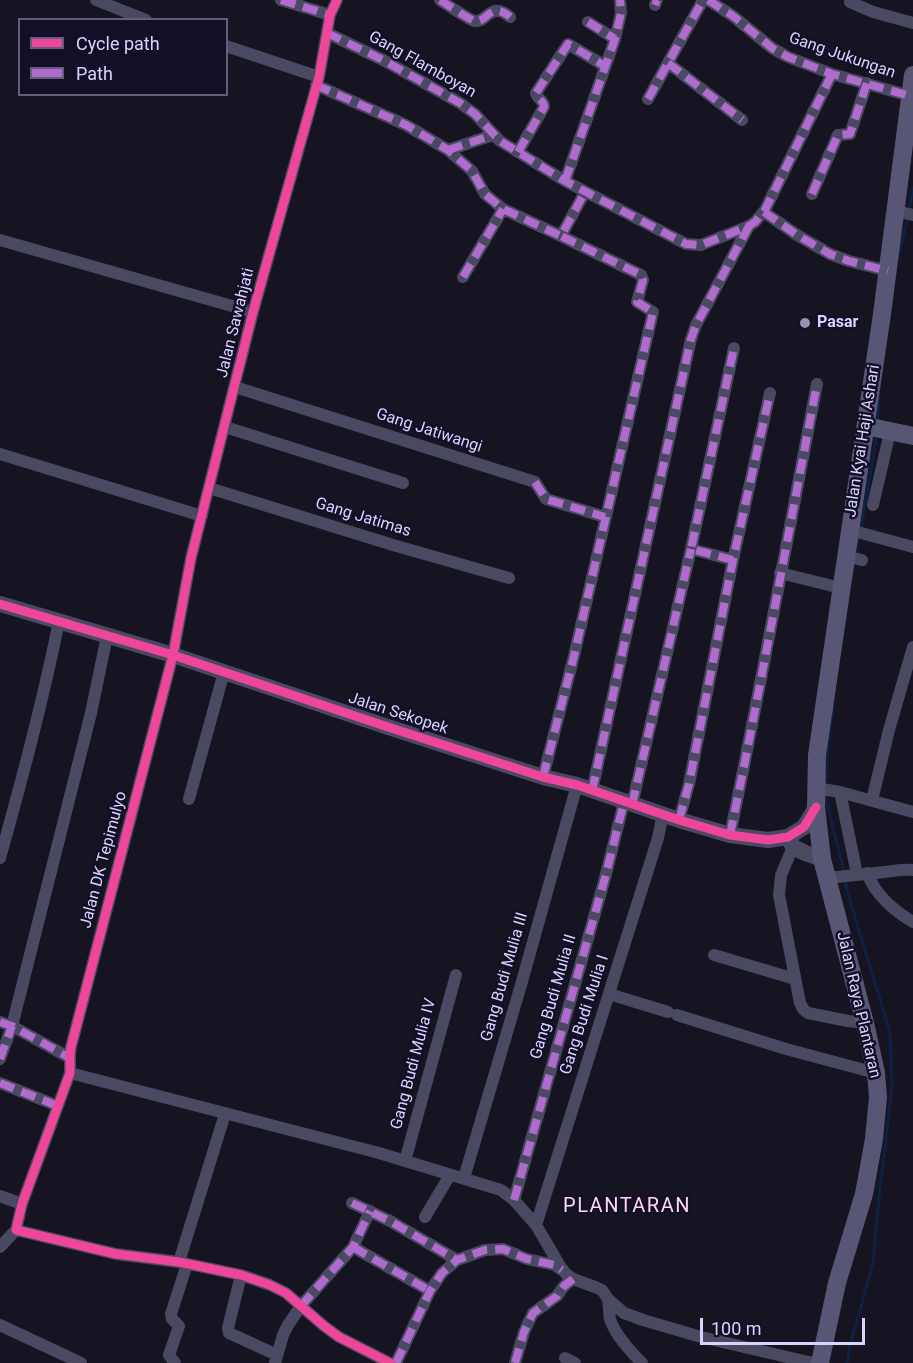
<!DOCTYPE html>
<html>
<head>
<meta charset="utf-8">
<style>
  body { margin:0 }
  #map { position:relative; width:913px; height:1363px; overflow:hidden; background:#161421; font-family:Roboto,sans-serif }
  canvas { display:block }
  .legend { position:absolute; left:18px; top:18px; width:210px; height:78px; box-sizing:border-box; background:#130f26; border:2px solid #625e7d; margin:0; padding:8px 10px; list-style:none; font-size:18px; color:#d9d4ff }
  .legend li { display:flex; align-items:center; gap:12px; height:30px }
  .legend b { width:30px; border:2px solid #625e7d }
  .scale { position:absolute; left:700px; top:1318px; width:165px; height:27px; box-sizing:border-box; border:3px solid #d9d4ff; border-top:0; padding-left:8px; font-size:18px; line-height:21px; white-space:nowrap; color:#d9d4ff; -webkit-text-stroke:4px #130f26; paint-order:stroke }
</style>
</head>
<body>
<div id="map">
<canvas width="913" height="1363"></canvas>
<ul class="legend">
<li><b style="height:8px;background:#ed469a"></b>Cycle path</li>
<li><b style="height:8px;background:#b06ccc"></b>Path</li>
</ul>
<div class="scale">100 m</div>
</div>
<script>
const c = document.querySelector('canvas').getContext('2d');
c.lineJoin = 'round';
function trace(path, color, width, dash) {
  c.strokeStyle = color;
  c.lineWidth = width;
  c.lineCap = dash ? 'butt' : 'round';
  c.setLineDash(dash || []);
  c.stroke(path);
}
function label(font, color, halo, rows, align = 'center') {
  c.font = font + ' Roboto,sans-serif';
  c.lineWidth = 5;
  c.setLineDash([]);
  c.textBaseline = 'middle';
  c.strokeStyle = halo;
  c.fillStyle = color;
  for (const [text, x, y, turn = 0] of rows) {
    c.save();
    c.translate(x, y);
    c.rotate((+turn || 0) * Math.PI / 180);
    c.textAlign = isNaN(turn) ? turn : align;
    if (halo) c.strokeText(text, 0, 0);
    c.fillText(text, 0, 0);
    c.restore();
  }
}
const stream = new Path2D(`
  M909,212L913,188
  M898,258L908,218
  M878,422L879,395
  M861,528L877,434
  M856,555L859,535
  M852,576L855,561
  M826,787L828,745L833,707
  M826,793V800L844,871
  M845,881L856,921L890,1032L892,1088L879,1197L873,1264L850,1345L847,1363`);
const minor = new Path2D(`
  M96,0L146,20
  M281,0L330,15
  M337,0L330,15L319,77L253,312L191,558L173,655L71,1047L70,1055V1073L22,1204L16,1230L116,1254L179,1262L241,1275L270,1285L286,1293L324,1326L339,1337L390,1363
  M440,0C446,4 469,19 474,21C487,24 490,0 510,17
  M708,0L733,16L772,48L788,57L832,74L910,96
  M850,2L873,12L913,23
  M655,5L657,0
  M588,22L615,39
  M327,33L383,60L460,103L475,114L500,141L565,181L686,244L701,245L749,226L755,222L765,210L832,74
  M226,46L319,77
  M668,63L742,120
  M316,85L406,125L448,150L472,171L485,194L503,209L561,236L585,192
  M648,99L703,0
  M448,150L493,135
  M518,152L544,107C545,101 537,99 536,93L568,44L605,66
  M565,181L615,39L621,13L620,0
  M812,194L838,135L850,134L867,83
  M896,211L913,215
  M764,212L797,235L830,254L849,261L888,271
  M0,240L253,312
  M463,277L503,209
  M235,387L535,482L546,499L605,517
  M225,427L403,483
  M0,454L202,516
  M209,488L393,545L509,578
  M873,505L890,432
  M850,530L913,547
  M846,556L862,560
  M733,560L691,549L734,348
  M780,573L841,588
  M543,777L574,656L653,312L637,302L643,280L641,275L561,236
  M816,788L840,792L913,812
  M592,791L691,339L696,325L749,226
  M840,792L857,874
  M189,799L224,672
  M872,800L889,730L913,647
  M632,805L691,549
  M679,820L689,784L733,560L770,393
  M730,835C761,685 788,535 817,384
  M793,847L781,875L779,895L800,1003L803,1009L808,1013L848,1021L865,1023
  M0,858C22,780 43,701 59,621
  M867,873C875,894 894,911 913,922
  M827,878C847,876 865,874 885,872C894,871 903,869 913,870
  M714,955L795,979
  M609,994L668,1012
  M677,1015L786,1049L876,1073
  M0,1022L12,1026L70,1058
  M0,1059L12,1026L91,713L107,636
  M70,1073L379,1153L501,1190L514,1200L536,1225L560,1266L566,1274L573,1279L595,1287L602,1290L608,1299L624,1313L643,1320L701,1337L813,1363
  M0,1083L58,1106
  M405,1161L456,975
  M464,1178L521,985L577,785
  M0,1196L22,1204
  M514,1200L605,878L624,802
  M352,1203L390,1221L457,1260
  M425,1217L450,1175
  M536,1225L658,838L663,814
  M0,1247L16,1230
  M353,1247L430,1291
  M179,1262L225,1114
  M241,1275L228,1328L229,1333L277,1355
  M608,1299C609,1306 609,1313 610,1319C615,1335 630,1351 642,1363
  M0,1325L81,1363
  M565,1358L575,1363
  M175,1363L169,1355L179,1326L172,1319L171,1314L187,1264
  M275,1363L283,1335L288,1325L301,1306L353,1247L370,1211
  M396,1363L430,1291L442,1273L457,1260L485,1250L503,1249L527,1259L555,1265L562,1270
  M515,1363L524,1332L533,1313L557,1296L564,1286L573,1279`);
const tertiary = new Path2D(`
  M0,604L173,655L388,727L543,777L577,785L679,820L730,835L768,840L788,837L804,827L816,807
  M788,837L793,847L805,853L822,859`);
const secondary = new Path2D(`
  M866,426L913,436
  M820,1363L837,1283L864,1194L874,1139L878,1097L876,1073L865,1023L822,859L816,807L817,755L882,314L913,75`);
const quiet = new Path2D(`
  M281,0L330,15
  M440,0C446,4 469,19 474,21C487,24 490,0 510,17
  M708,0L733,16L772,48L788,57L832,74L910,96
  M655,5L657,0
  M588,22L615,39
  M327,33L383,60L460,103L475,114L500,141L565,181L686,244L701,245L749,226L755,222L765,210L832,74
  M668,63L742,120
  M316,85L406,125L448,150L472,171L485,194L503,209L561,236L585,192
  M648,99L703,0
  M448,150L493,135
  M518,152L544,107C545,101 537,99 536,93L568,44L605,66
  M565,181L615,39L621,13L620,0
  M812,194L838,135L850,134L867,83
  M764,212L797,235L830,254L849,261L888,271
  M463,277L503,209
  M535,482L546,499L605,517
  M733,560L691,549L734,348
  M543,777L574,656L653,312L637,302L643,280L641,275L561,236
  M592,791L691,339L696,325L749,226
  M632,805L691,549
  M679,820L689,784L733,560L770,393
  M730,835C761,685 788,535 817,384
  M0,1022L12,1026L70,1058
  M0,1059L12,1026
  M0,1083L58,1106
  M514,1200L605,878L624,802
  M352,1203L390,1221L457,1260
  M353,1247L430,1291
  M301,1306L353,1247L370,1211
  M396,1363L430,1291L442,1273L457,1260L485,1250L503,1249L527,1259L555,1265L562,1270
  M515,1363L524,1332L533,1313L557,1296L564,1286L573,1279`);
const cycleway = new Path2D(`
  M337,0L330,15L319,77L253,312L191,558L173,655L71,1047L70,1055V1073L22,1204L16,1230L116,1254L179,1262L241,1275L270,1285L286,1293L324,1326L339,1337L390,1363
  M0,604L173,655L388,727L543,777L577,785L679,820L730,835L768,840L788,837L804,827L816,807`);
const markers = [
  [805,323,6,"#9591b1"]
];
const streetNames = [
  ["Gang Jukungan",842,56,19],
  ["Gang Flamboyan",422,65,29],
  ["Jalan Sawahjati",236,323,-76],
  ["Gang Jatiwangi",429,431,18],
  ["Jalan Kyai Haji Ashari",863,441,-81],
  ["Gang Jatimas",363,518,17],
  ["Jalan Sekopek",398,714,18],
  ["Jalan DK Tepimulyo",104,860,-75],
  ["Gang Budi Mulia III",505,977,-74],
  ["Gang Budi Mulia II",554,997,-74],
  ["Jalan Raya Plantaran",858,1005,77],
  ["Gang Budi Mulia I",585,1015,-72],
  ["Gang Budi Mulia IV",414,1064,-75]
];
const poiNames = [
  ["Pasar",817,323]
];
const quarterNames = [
  ["PLANTARAN",627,1207]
];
trace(stream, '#0d2144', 3);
trace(minor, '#4a4962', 12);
trace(tertiary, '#4a4962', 16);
trace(secondary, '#575674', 18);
trace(quiet, '#b06ccc', 8, [15, 8]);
trace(cycleway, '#ed469a', 9);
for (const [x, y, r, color] of markers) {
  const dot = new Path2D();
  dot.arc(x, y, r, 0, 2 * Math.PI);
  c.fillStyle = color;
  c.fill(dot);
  trace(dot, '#130f26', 2);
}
label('16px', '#d9d4ff', '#130f26', streetNames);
label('bold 16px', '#d9d4ff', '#130f26', poiNames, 'left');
c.letterSpacing = '1.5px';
label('20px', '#ffd6f0', '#130f26', quarterNames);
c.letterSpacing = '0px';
</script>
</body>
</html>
